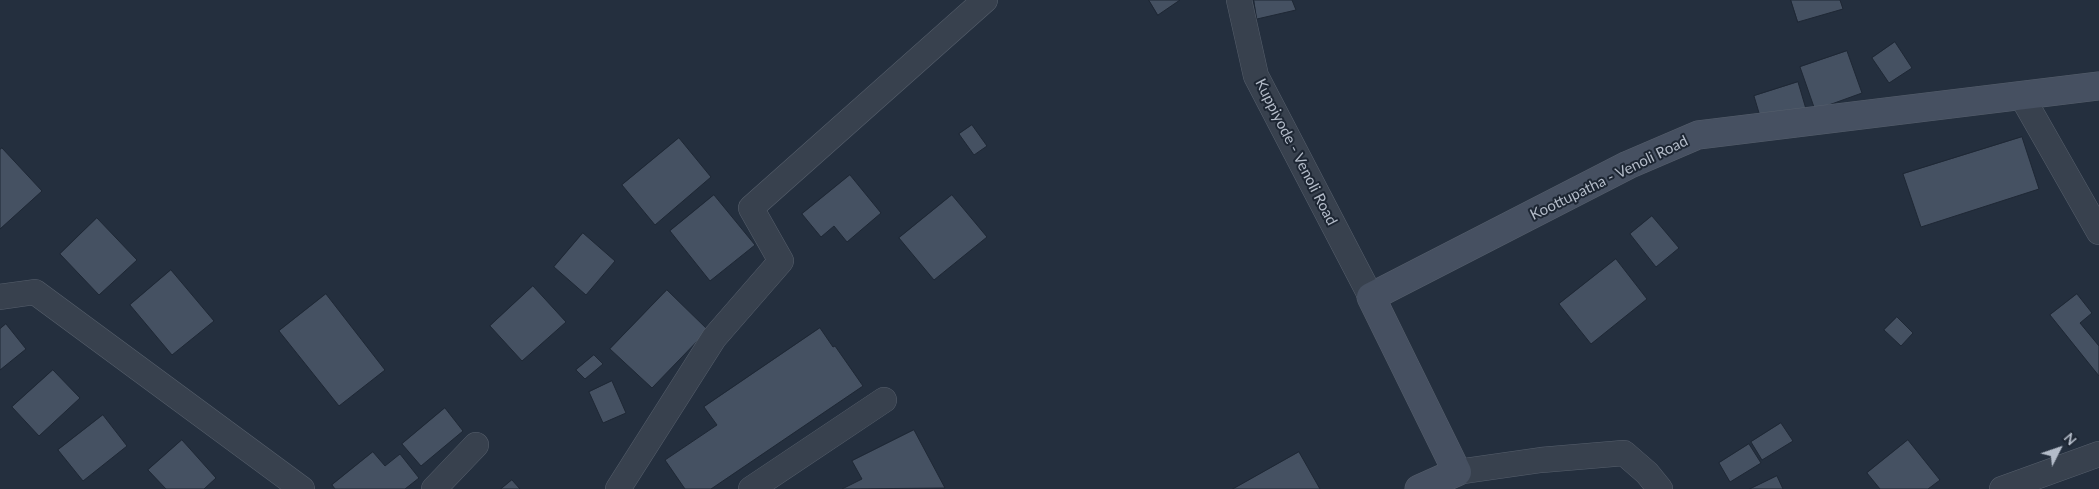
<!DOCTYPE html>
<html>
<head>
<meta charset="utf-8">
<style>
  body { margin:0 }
  #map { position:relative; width:2099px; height:489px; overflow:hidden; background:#242f3e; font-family:Lato,sans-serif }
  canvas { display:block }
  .north { position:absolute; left:2034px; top:424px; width:50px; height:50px; -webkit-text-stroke:4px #1d2633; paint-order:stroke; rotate:49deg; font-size:14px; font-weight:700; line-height:20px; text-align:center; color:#b4bcc9 }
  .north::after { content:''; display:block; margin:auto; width:18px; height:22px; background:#b4bcc9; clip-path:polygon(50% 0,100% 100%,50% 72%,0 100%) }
</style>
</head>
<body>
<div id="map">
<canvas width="2099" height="489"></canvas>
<div class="north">N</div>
</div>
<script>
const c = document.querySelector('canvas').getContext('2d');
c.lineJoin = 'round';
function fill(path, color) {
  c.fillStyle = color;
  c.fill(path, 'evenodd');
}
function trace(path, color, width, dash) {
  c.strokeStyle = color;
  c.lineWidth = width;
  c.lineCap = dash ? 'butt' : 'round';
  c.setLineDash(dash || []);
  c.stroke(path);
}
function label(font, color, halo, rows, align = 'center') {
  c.font = font + ' Lato,sans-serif';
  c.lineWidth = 4;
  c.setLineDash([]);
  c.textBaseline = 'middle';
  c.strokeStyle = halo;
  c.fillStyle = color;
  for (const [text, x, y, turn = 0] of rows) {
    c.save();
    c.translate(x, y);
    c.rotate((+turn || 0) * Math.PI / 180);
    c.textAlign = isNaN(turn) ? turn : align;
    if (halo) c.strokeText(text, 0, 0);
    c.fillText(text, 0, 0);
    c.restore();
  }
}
const building = new Path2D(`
  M1149,0H1180L1158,15Z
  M1254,0H1292L1296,10L1257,19Z
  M1791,0H1840L1843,9L1798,22Z
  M1895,42L1912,68L1889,83L1872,58Z
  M1847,51L1862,93L1815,110L1800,67Z
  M1798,82L1806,109L1762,123L1754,96Z
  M972,125L987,146L974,155L959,134Z
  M2022,137L2039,189L1921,227L1903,174Z
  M679,138L711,177L655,225L622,185Z
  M2,148L42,191L0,229V150Z
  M850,175L881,213L847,242L834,226L821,237L802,214Z
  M714,195L755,245L710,281L670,231Z
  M952,195L987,237L934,280L899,238Z
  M1652,216L1679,248L1656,267L1630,234Z
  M97,218L137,260L99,295L60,254Z
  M583,233L615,261L586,295L554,267Z
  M1616,259L1647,299L1591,344L1559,304Z
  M171,270L214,321L172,355L130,305Z
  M533,286L566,322L522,361L490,326Z
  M667,290L708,330L652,388L610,349Z
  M326,294L385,370L339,406L279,331Z
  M2077,294L2092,313L2080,323L2099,346V376L2050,315Z
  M1897,317L1913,333L1901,346L1884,330Z
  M6,324L26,349L0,370V329Z
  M820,328L833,347L835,346L863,386L711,489H685L665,460L717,425L704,407Z
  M594,355L603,364L585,379L576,370Z
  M53,370L80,398L39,436L12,407Z
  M612,381L626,413L603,423L589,392Z
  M445,408L463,431L421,466L402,444Z
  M103,415L127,446L83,481L58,450Z
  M1781,423L1793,441L1762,460L1751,442Z
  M914,430L945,488L842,489L862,479L852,461Z
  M182,440L216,478L204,489H166L148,470Z
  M1908,440L1940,480L1928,489H1880L1867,473Z
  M1749,444L1761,463L1730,482L1719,463Z
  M373,452L385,466L400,454L419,478L405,489H335L332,485Z
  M1299,452L1320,489H1233Z
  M1777,476L1783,489H1750Z
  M512,480L520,489H501Z`);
const street = new Path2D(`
  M1239,0L1256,76L1371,297
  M2021,95L2099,232
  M0,297L35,292L302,489
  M1457,472L1541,460L1624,453L1647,473L1660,489
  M434,489L476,445
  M618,489L714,338L781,261L751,208L985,0
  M751,489L884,400
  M2002,489L2099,454`);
const secondary = new Path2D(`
  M1419,489L1457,472L1371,297L1628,165L1698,135L2099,86`);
const streetNames = [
  ["Kuppiyode - Venoli Road",1296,152,63],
  ["Koottupatha - Venoli Road",1609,178,-26]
];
fill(building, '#455162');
trace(building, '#1f2835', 1);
trace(street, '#565f6c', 26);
trace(secondary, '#565f6c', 29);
trace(street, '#38414e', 25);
trace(secondary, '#465061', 28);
label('15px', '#b4bcc9', '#1d2633', streetNames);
</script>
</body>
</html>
